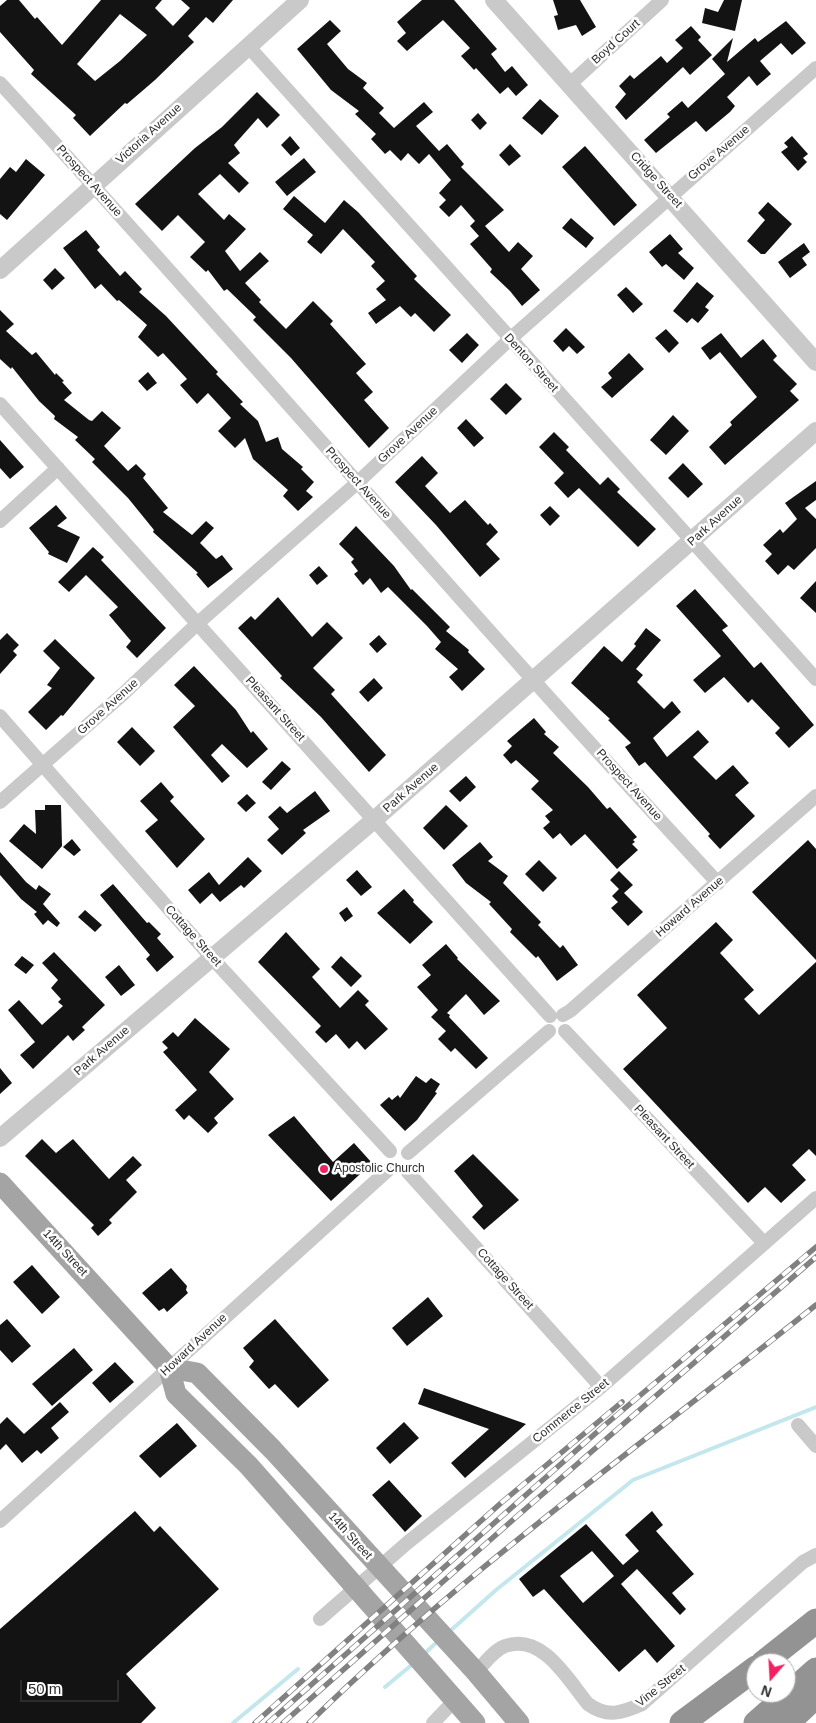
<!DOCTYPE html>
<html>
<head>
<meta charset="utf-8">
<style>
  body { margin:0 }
  #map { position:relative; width:816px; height:1723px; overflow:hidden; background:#fff; font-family:Arial,sans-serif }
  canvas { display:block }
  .north { position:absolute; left:746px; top:1653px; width:50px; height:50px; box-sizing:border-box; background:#fff; border:1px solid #ababab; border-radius:50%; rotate:199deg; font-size:14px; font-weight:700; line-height:20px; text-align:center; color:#2c2c2c }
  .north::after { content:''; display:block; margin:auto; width:18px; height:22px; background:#f12162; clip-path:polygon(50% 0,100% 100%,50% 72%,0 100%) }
  .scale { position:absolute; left:20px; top:1680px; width:99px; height:22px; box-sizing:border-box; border:2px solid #2c2c2c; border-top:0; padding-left:6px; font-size:15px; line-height:18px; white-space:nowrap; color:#2c2c2c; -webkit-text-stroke:4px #fff; paint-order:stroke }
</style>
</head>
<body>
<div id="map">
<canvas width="816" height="1723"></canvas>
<div class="north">N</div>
<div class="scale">50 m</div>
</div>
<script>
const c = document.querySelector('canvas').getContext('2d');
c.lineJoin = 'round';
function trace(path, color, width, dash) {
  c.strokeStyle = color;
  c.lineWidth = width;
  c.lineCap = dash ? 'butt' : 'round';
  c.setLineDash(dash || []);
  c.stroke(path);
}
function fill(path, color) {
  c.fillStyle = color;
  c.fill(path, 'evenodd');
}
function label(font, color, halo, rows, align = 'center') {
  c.font = font + ' Arial,sans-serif';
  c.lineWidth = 5;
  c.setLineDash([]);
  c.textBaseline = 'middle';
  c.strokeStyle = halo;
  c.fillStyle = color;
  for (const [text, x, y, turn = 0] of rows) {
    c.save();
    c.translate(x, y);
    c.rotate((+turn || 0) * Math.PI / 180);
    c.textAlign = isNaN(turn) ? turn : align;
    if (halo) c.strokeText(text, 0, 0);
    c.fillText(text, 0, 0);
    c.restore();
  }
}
const stream = new Path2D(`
  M449,1632L496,1590L633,1480L816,1407
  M423,1655L438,1641
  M385,1687L414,1663
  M233,1723L298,1669`);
const building = new Path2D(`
  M7,0H19L35,19L37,17L62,45L101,0H162L155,8L173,26L190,8L181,0H233L213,23L206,17L188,36L194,42L155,80L127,104L125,103L90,136L73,118L76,115L31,74L34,70L0,32V6ZM120,14L147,35L120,61L95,81L77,64Z
  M422,0H454L497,49L491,54L505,72L512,66L528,85L516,96L508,87L500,94L476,68L474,70L461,56L470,48L443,20L407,51L397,41L406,33L397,22Z
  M553,0H580L596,27L582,36L576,25L558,30L554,16L558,15Z
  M724,0H742L735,31L702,23L705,8L718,12Z
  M330,20L341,31L327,44L348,69L367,83L363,88L384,108L379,113L394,128L424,102L433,112L416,126L439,151L447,144L464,164L461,167L504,210L485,226L509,252L518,242L533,256L521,269L540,290L522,306L510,291L490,272L492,269L470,244L479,236L470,226L475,221L461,205L449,217L439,207L446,200L439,193L451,180L429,154L419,164L408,153L401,161L390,150L385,154L371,139L376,134L355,114L359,111L331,90L297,49Z
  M786,21L806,43L792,55L781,43L760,61L771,74L757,86L749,76L727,97L735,106L730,112L706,132L696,121L656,153L644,140L670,117L667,114L682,101L688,108L725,74L712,59L733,38L727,62L755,38L758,42Z
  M691,26L701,37L698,40L712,55L690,75L683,67L626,120L615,107L626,94L619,86L630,75L634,79L661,56L667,63L683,48L675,40Z
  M257,92L280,115L267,128L258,118L234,145L240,153L228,163L249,183L239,193L220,174L198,194L224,220L229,214L246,229L225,251L240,271L260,252L269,261L245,283L261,300L259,302L286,329L313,301L333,321L330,324L366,364L356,373L373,392L364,400L389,428L369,448L291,358L253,320L256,317L227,289L224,291L208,270L206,272L190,257L205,242L178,215L162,231L135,204L195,148L222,127Z
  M540,99L559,116L542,135L522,118Z
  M478,113L487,123L480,130L471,120Z
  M290,136L300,148L291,156L281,145Z
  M792,136L808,154L803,158L807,162L798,171L781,152L788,147L784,143Z
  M510,144L521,156L509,166L499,155Z
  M585,146L637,205L614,226L562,167Z
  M304,158L316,172L287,196L275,182Z
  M26,159L45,175L7,220L0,214V179L10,167L16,172Z
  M294,196L325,223L344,200L358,212L417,276L414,279L451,315L434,332L415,313L411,317L400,306L376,324L368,313L386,300L376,289L385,281L371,266L375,262L343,229L321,254L307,242L313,235L283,209Z
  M768,202L792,224L765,254H761L747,241L765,220L758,213Z
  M571,218L594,238L586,248L562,228Z
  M86,230L100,247L97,250L120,276L125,271L142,289L139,292L166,316L218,372L216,374L243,402L240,404L258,421L266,442L278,437L282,449L303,467L301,469L314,482L306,491L313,497L298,511L283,496L288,490L253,459L245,438L235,448L218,431L231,418L208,393L197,404L180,385L187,379L163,353L158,357L138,337L147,325L119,300L117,301L101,284L95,289L63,248Z
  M670,234L683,249L678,253L694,268L684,280L666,264L662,267L649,252Z
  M804,243L810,252L802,258L807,265L790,278L778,262Z
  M55,268L65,278L52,290L43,280Z
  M697,282L714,296L705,307L709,310L698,323L692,318L687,323L673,311Z
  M626,287L643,304L633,313L617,295Z
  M0,310L14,324L6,331L32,355L36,352L55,375L56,373L64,381L62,382L72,393L64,400L89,420L92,421L102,411L121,428L104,446L128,471L136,464L146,474L143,478L168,508L163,512L192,535L206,521L214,528L200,543L216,559L222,555L233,569L208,588L196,574L198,573L153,532L154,530L128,498L92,462L95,459L75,440L78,437L54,419L55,416L39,401L12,367L11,369L0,359Z
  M566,328L585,347L577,354L569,346L563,352L553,341Z
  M666,329L679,343L669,353L655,338Z
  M467,333L479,345L462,363L449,350Z
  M721,333L741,358L763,339L777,356L773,360L797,384L790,391L799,400L725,465L709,447L732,425L730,422L757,397L720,352L710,360L701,348Z
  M629,353L644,369L612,398L601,387L612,378L608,373Z
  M148,372L157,383L147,391L138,381Z
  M506,383L522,399L506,415L490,399Z
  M673,415L689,431L666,455L650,440Z
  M466,419L484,438L474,447L457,428Z
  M554,432L569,447L566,450L600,485L608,477L620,489L617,492L656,529L638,547L579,488L568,498L554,483L564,473L539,447Z
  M0,440L24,467L10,479L0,468Z
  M422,456L438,473L425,486L450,513L465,500L488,525L490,523L498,532L486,544L500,559L480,577L436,525L395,482Z
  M683,463L703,484L688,498L668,478Z
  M816,481V500L805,508L816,519V548L794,570L788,565L778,575L765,561L772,554L763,545L780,529L783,533L797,519L785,503Z
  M56,505L67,518L57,526L80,537L67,563L48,554L49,552L29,528Z
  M550,506L560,516L550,526L540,515Z
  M356,526L394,566L411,590L412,589L450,627L446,631L469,650L468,652L485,669L462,691L449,677L458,669L435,649L441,642L427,626L388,587L381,593L370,578L363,585L354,574L358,571L351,562L354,559L339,544Z
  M93,547L104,557L101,560L166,628L137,658L126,647L131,641L109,615L118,607L86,575L69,592L58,582Z
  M319,566L328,576L317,585L309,575Z
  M816,581V613L800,598Z
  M695,589L728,626L722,630L754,668L761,662L814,725L789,748L775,733L780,728L752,699L748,703L724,677L705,693L693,680L721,656L676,606Z
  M278,597L312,637L327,622L343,638L313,668L335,690L331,694L386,755L369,772L321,717L280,678L282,676L238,628L251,616L255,620Z
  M646,628L661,640L636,669L643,675L637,682L664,709L672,701L681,712L653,738L667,757L698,730L709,742L693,757L716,780L733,765L749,783L735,795L755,816L720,849L708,836L710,834L645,762L639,766L625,747L631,743L608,720L610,719L571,683L604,646L622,662L636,646L634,644Z
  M7,633L19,645L13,651L17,655L0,674V640Z
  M379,635L387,644L377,653L369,644Z
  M55,639L95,678L63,716L61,715L46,730L28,712L52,688L47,685L60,668L43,651Z
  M194,666L236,710L251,733L253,731L268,749L247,768L222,744L211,755L230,776L222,783L173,727L195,706L174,685Z
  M374,678L383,688L368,702L359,692Z
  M534,718L546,732L544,734L559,747L553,753L588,787L607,809L610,807L637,837L633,840L635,842L632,844L638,850L617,869L585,834L571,846L560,833L553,839L543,828L550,822L545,816L553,810L531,789L539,781L516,760L511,764L503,755L512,746L507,741Z
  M132,727L155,751L140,766L117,742Z
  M282,761L291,769L271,790L262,782Z
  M466,776L476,787L460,802L449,791Z
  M161,782L174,797L170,801L205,839L177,868L145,831L158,820L140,801Z
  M315,791L330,811L303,830L306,833L282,855L267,840L279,829L268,817L280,806L287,813Z
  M247,794L256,803L246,812L237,803Z
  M45,805H61L62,846L42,869L9,841L24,824L36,834L35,810H45Z
  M446,805L468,826L444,850L423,828Z
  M72,839L81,850L74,856L63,847Z
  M808,840L816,849V960L752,892Z
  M480,842L493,857L488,861L508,876L503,883L541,922L538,925L560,948L563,945L578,965L557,981L538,956L536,958L510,932L512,929L489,904L491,902L466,883L452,865Z
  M0,852L26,882L36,890L39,885L51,894L43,904L60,923L57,927L48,920L43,925L34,914L37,912L21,899L0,875Z
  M248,857L262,871L244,888L241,885L220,902L212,893L200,904L188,890L209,872L219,885Z
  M539,860L557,878L543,892L525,874Z
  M357,870L372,887L361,896L346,880Z
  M619,871L633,885L624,893L643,912L628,926L611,908L618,902L612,896L619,889L610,880Z
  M113,884L147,923L149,922L161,934L157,938L174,957L157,972L146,959L150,955L100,895Z
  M404,889L414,900L413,902L433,922L410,944L377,913Z
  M347,907L353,916L345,922L339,913Z
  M85,910L102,925L95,932L78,917Z
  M716,922L733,940L720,953L754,990L744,999L759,1015L816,962V1156L809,1149L792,1165L806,1180L781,1203L765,1187L748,1203L623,1069L667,1028L637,995Z
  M286,932L320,969L312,977L340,1008L358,990L369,1001L365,1005L388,1029L365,1050L357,1041L349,1049L336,1034L326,1043L315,1032L321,1026L258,962Z
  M446,944L458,958L457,959L500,1001L484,1015L466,994L447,1013L450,1015L449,1017L488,1058L476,1069L455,1048L451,1052L438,1039L446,1031L431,1017L438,1010L417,987L431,975L422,965Z
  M54,952L105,1005L82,1027L85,1030L73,1041L68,1035L33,1069L20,1055L35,1042L8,1010L19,1000L42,1025L63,1006L58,1002L61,999L51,988L58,980L42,963Z
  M22,956L34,965L26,974L14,965Z
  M341,956L362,976L351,987L331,967Z
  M119,965L135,985L121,996L105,977Z
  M195,1018L230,1049L209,1072L234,1099L214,1118L218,1123L208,1133L189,1115L184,1120L175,1110L197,1090L163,1052L168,1048L162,1042L173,1032L178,1037Z
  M0,1068L12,1083L0,1094Z
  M416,1076L426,1083L431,1078L440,1084L435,1092L437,1093L417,1120L405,1131L380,1105L389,1097L392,1100L398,1095L400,1098Z
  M294,1116L333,1162L354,1143L372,1163L331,1201L268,1135Z
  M42,1139L56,1153L73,1139L109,1179L133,1156L142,1165L126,1180L137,1192L109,1220L112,1223L98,1236L91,1228L94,1225L25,1156Z
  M473,1154L519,1200L484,1230L472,1217L483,1206L454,1171Z
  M32,1265L60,1297L42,1314L13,1282Z
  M171,1268L187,1286L186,1290L188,1293L167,1312L164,1308L159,1311L142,1293Z
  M428,1297L443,1316L407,1346L392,1328Z
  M7,1319L31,1346L12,1363L0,1350V1325Z
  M275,1319L329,1380L298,1408L275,1384L269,1389L249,1367L254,1361L243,1348Z
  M74,1348L93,1370L52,1406L32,1384Z
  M115,1362L134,1382L110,1403L92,1383Z
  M424,1388L526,1424L465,1478L451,1463L489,1429L418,1404Z
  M60,1402L69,1412L51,1428L59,1438L41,1454L37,1450L22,1463L6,1444L0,1450V1424L7,1417L24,1434Z
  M404,1422L419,1438L390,1464L376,1448Z
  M177,1423L197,1446L160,1478L139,1456Z
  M389,1480L422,1516L405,1532L372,1495Z
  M135,1511L154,1532L160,1526L219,1589L126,1674L156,1708L141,1723H0V1629Z
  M652,1511L663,1525L656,1531L694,1574L672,1593L686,1609L680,1615L637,1569L621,1584L675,1646L657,1663L645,1649L619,1672L544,1589L533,1597L519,1579L586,1524L623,1565L639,1551L625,1535ZM592,1551L614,1576L583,1603L560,1576Z`);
const minor = new Path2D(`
  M248,46L816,679
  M0,83C242,347 474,620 718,883
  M570,84L662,0
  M0,404L550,1016
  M0,521L58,468
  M0,716L211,957L390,1151
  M0,802L123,694L198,623L357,483L510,339L816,68
  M563,1015L570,1011L816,796
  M565,1031L764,1243
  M408,1153L549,1031
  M407,1171L601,1387
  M798,1425L816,1446
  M0,1521L388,1170
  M320,1619L407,1543L601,1387L816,1198
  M476,1672C484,1664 494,1650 505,1646C543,1633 568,1680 588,1704C607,1718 622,1713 642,1704L803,1562L816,1555
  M433,1723L454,1701`);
const tertiary = new Path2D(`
  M494,0L816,362
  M0,270L300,0
  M0,1138L374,820L816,431`);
const primary = new Path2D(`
  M0,1183L169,1368L176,1394L249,1466L475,1723
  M169,1368L197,1373L273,1450L476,1672L519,1723`);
const motorway = new Path2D(`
  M763,1663L816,1621
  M682,1723L756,1668
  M756,1723L816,1670
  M787,1723L816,1696`);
const rail = new Path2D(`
  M255,1723L501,1503L622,1402
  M268,1723L605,1425L816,1247
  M283,1723L515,1518L816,1257
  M309,1723C466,1569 646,1442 816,1305`);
const markers = [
  [324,1169,5,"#f12162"]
];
const streetNames = [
  ["Boyd Court",616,42,-42],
  ["Victoria Avenue",149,134,-42],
  ["Grove Avenue",719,153,-41],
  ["Cridge Street",656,180,48],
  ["Prospect Avenue",89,181,48],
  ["Denton Street",531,363,48],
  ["Grove Avenue",408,435,-43],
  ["Prospect Avenue",358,483,48],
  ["Park Avenue",715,521,-42],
  ["Grove Avenue",108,707,-42],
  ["Pleasant Street",275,709,48],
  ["Prospect Avenue",629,785,48],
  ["Park Avenue",411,788,-41],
  ["Howard Avenue",690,907,-41],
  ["Cottage Street",193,936,48],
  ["Park Avenue",102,1051,-41],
  ["Pleasant Street",664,1137,47],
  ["14th Street",65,1253,47],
  ["Cottage Street",505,1279,48],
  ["Howard Avenue",194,1345,-43],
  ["Commerce Street",571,1411,-39],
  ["14th Street",350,1536,48],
  ["Vine Street",661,1686,-39]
];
const poiNames = [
  ["Apostolic Church",334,1169]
];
trace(stream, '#c3e7ed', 4);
fill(building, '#131313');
trace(minor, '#c9c9c9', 14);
trace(tertiary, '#c9c9c9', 18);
trace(primary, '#a4a4a4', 21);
trace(motorway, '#939393', 25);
trace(rail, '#818181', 5.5);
trace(rail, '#fff', 4, [11]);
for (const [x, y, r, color] of markers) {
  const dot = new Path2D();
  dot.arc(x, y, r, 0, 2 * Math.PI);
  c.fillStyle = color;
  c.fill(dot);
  trace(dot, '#fff', 2);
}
label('12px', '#2c2c2c', '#fff', streetNames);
label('12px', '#2c2c2c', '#fff', poiNames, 'left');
</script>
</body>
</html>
